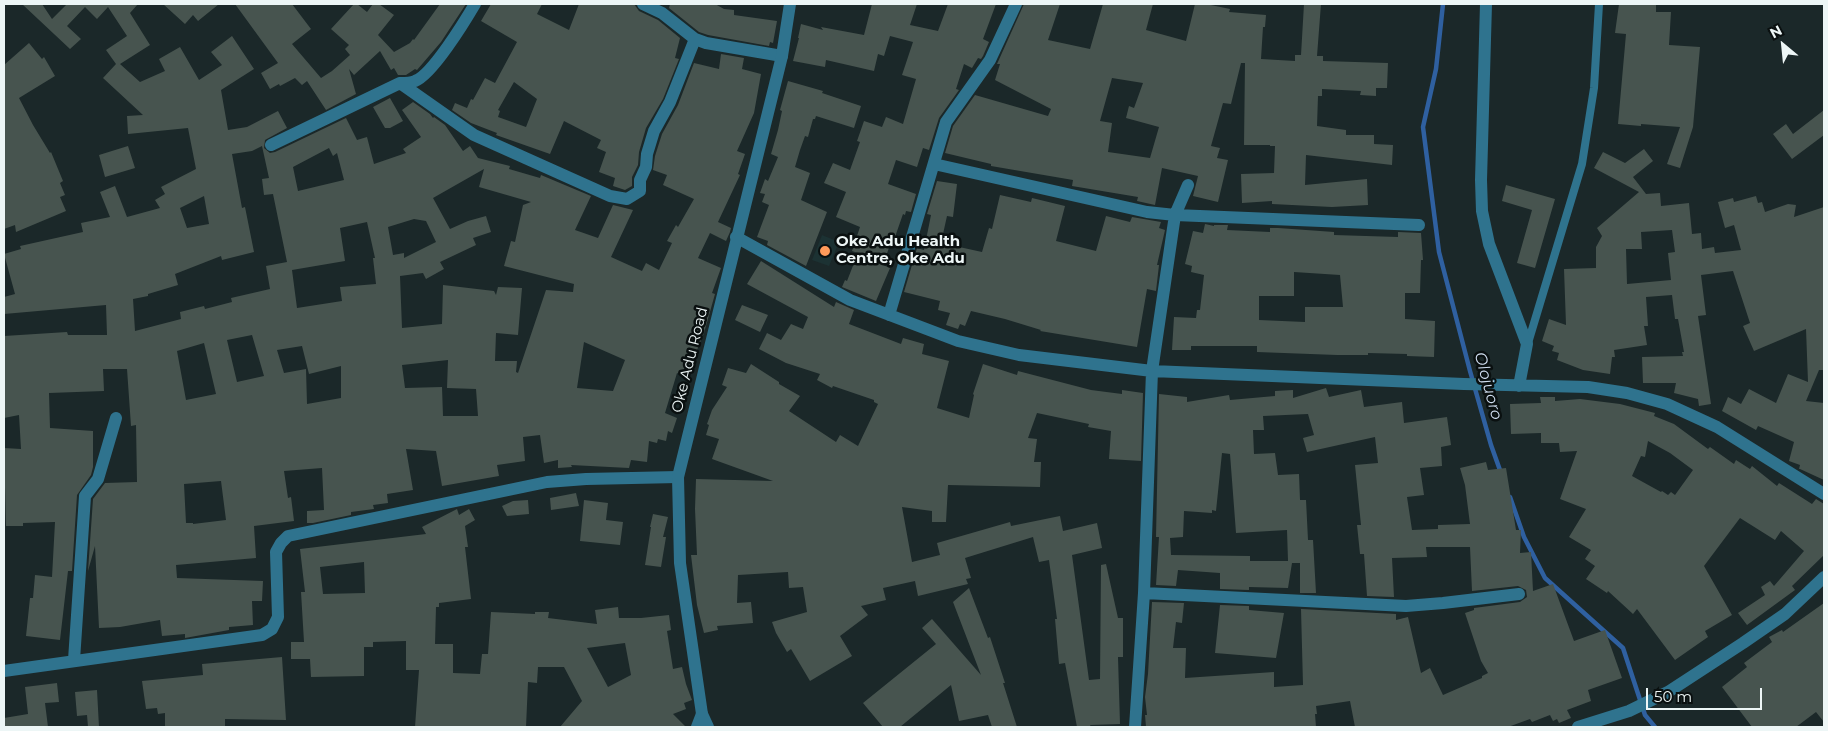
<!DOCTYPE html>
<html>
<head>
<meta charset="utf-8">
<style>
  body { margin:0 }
  #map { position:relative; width:1828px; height:731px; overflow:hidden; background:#1b2829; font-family:Montserrat,sans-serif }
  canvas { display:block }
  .frame { position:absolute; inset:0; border:5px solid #edf6f6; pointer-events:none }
  .north { position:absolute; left:1758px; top:20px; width:50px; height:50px; -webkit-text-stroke:4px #0a1010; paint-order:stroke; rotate:332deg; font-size:14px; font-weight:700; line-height:20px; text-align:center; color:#edf6f6 }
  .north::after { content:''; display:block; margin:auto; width:18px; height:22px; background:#edf6f6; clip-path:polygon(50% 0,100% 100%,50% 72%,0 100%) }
  .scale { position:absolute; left:1646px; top:688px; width:116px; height:22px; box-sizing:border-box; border:2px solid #edf6f6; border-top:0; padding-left:6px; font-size:15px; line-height:18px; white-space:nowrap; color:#edf6f6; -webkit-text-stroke:4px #0a1010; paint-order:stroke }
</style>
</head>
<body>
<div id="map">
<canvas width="1828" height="731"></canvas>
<div class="frame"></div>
<div class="north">N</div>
<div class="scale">50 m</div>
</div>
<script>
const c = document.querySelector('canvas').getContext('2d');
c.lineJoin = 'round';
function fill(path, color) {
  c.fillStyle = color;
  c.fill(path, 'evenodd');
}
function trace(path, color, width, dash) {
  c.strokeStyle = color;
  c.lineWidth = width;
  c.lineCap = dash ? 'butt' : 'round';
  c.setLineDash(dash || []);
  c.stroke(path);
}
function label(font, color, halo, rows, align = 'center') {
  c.font = font + ' Montserrat,sans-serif';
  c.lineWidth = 5;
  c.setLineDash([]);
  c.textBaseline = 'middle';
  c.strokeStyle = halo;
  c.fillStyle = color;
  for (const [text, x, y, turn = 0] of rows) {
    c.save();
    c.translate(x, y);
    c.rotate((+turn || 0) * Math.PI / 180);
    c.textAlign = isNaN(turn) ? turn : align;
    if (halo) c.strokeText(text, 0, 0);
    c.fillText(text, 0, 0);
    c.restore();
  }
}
const built = new Path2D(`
  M822,235L839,242L829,266L812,260Z`);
const stream = new Path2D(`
  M1443,4L1436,69L1423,127L1439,252L1470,371L1491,445L1501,473
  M1510,497L1524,537L1545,578L1623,648L1645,715L1655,727`);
const building = new Path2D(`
  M22,4H42L52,19L67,4H138L130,13L150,45L120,64L140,82L165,71L159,59L180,47L199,80L222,65L211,52L232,36L254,69L221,90L228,130L247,127L278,111L287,128L265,140L264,148L270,153L275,152L346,118L357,140L367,137L374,164L406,153L403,149L421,137L402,110L413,102L430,114L433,118L434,117L445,125L463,151L470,146L478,158L510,166L509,169L540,178L541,175L591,196L575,230L598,238L613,205L633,210L611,257L642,271L646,263L659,270L672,243L667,241L676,225L678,227L694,199L663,185L667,175L653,170L655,156L662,134L678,105L694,63L719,69L721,54L744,58L742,69L761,74L754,113L737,151L745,154L738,174L740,175L718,222L731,228L730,232L726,241L710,233L698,258L721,268L712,293L715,294L704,333L686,377L677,373L665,413L677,418L672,433L668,431L666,441L658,439L657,443L649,441L647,462L631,460L629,468L571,465L572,467L558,468V460L544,463L540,435L523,437L525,461L497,465L499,476L442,486L436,451L406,449L413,490L387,494L388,503L373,505L374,509L351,512V515L313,523H307V511L324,510L322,468L284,471L288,498L291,497L294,521L254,526L256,558L176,565L177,578L263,581L262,601H252L253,625L229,627V630L185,638V634L162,636L160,620L120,627L99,628L95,546L88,571L93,499L105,483L137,482L136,425L131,426L127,369H103L104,391L49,393L50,428L93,431V467L91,475L77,495L72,571H68L60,640L26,636L30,598H33L35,575L52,577L55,522L23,523V526H6L4,448L21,449L19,415L4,418V336L67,332L68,335H107L106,305L4,314V297L15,294L4,254L21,249L20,246L83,232L81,223L110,217L100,192L115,186L127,217L160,208L155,200L165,194L161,187L196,169L188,128L128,134L127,116L143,115L103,78L116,64L106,50L127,36L108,7L97,19L85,7L67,26L81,39L70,49ZM262,146L269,178L262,179L264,195L273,194L287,262L266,266L270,289L231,298L232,302L205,309L204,306L180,312L181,319L135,331L133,299L148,296V294L178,285L175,274L221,256L222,260L254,252L245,207L242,208L232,154L252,151ZM329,148L333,156L337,153L344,180L298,191L293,167ZM484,169L479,187L531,202L523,205L515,242L511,241L504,266L574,284L573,292L546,290L518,373L516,372L517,361H495L496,333L518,335L522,288L498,287L496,295L494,291L443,285L442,324L402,328L400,276L423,273L426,279L444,269L440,262L476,245L473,238L491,232L486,216L468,221L450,229L433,198ZM204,196L209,224L187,228L180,208ZM414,219L426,221L436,242L404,258V253L393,255L388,227ZM367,222L375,258H373L376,284L340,287L342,301L297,308L292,270L345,261L340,228ZM252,335L264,376L237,382L227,340ZM584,342L625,360L613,391L577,388ZM204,343L216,394L186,400L177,351ZM302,346L309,374L341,366V398L307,404L306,369L284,373L277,350ZM448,360L447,388L476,389L478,416H443L442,387L405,388L402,365ZM221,481L226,520L193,524V523H186L184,484Z
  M163,4H219L198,21L193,15L185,24Z
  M235,4H292L311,29L292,44L321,78L332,71L350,55L345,49L349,45L331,29L354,4H357L367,12L373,4H379L394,15L378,35L394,52L410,43L413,39L414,40L440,4H466L441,42L417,70L415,69L406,75H398L394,68L391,70L380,51L354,75L349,69L356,94L326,110L307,81L302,85L295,78L280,86L279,84L270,89L261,73L278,63Z
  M491,4H542L537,14L569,30L579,4H634L639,11L658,20L680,38L675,58L679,59L663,99L646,128L639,152L638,165L632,177V186L625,190L613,186L615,178L599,172L606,152L597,148L601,140L564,121L550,154L496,135L497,133L471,123L452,110L455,103L467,108L471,99L473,100L485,78L495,83L517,42L481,21ZM514,82L537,99L526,127L498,117L500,111L498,110Z
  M670,4H715L724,9L734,10V15L777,21L773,43L770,42L769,46L708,35L699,32L669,8Z
  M872,4H917L910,25L938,31L948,4H996L983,39L989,42L983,56L981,59L978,58L972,68L964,64L956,89L959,90L939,118L929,150L923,148L917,167L896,160L888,184L916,194L911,212L906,211L905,215L903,214L895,237L893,236L883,265L890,268L876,301L842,287L845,280L847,281L858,253L852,251L860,227L836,217L846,192L824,183L833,163L850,170L860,142L857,141L864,121L882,127L886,117L903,124L916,79L902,75L913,42L890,36L884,56L878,54L874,71L826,60L825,67L793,61L799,38H798L801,24L823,30L821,27L864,35Z
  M1024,4H1060L1048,40L1090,49L1103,4H1153L1146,30L1186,41L1195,4H1206L1230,9L1229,12L1266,15L1265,27H1263L1261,59L1295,61V55H1301L1304,4H1321L1317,56H1323V61L1388,63L1387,88H1376V96L1360,95L1361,91L1322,89V96H1318L1317,126L1346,130V135H1374V144L1393,145L1392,165L1306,155L1305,185L1367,179L1368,205L1332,207L1272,204V201L1242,203L1241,174L1274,173L1275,146H1270V145H1244L1245,63H1241L1231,104L1223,103L1211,146L1220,148L1217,158L1228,160L1218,202L1193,196L1198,176L1162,168L1155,205L1137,201L1138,197L1072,186L1073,180L991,166V164L945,153L953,126L975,95L1048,116L1051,109L995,80L1000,64H997ZM1112,78L1143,83L1134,108L1129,106L1126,118L1159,127L1150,158L1108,152L1112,123L1100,121Z
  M1619,4H1656V12H1671L1669,45L1700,47L1693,127L1680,168L1667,164L1680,127L1641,124V126L1618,124L1626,34L1615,33Z
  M29,43L42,59L44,57L55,76L19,98L33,125L50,153L51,152L63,181L60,183L65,195L60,197L66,211L16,232L15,225L4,229V65Z
  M788,81L823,91L822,93L861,106L854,128L816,116L815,119H813L808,137L805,136L800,150L795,167L810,173L801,200L827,212L806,266L767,245L768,241L757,237L769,205L762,202L765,194L760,193L765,179L768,181L778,157L771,154L778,130L782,111L780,110Z
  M390,98L403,121L390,128H385L373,107Z
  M1824,110V135L1792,159L1773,134L1786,124L1793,134Z
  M128,146L135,168L105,177L99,155Z
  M1644,149L1653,161L1633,177L1646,194L1660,193L1661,206L1689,203L1692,234L1701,233L1702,249L1714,247L1715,253L1741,250L1734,225L1725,228L1718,202L1733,198L1734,202L1756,196L1758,203L1762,202L1765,212L1788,204L1796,205L1794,217L1824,207V370H1819L1806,401L1824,403V480L1800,469H1799L1800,465L1789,461L1794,442L1758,426L1756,430L1722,411L1728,397L1741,404L1749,389L1776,403L1788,374L1808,382L1806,329L1754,351L1743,326L1750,323L1733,271L1701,275L1706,315L1698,316L1711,404L1699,406L1698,399L1674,393L1676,383H1643L1642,357L1683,356L1682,352H1684L1678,319H1675L1672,295L1646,297L1648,326H1644L1647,345L1614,350L1615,357H1612L1610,374L1583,370L1557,360L1559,353L1552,351L1554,346L1542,341L1549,319L1566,325L1564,269L1596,268V247L1602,236L1597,228L1639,192L1594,168L1603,152L1625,163ZM1672,230L1675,252L1668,253L1671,280L1627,284L1626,249H1642L1641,232Z
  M937,181L957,184L953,217L947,216L941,243L982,252L989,228L992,229L1000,195L1031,202L1032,198L1065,206L1056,241L1096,251L1106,216L1130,222L1132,217L1161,222L1159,228L1165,230L1157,265H1159L1156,291L1147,289L1137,347L1040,331L1041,330L1005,319L971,311L965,326L960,324L958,329L946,325L950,313L938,310L940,301L904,292L917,248L924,250L931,215L927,214Z
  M1506,185L1555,199L1535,268L1517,263L1532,210L1502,201Z
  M1205,224L1214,226V225H1228L1227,230L1270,232V228H1278L1334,232V235L1398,237V232L1421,233L1423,260H1421L1420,293H1405V319L1435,321L1434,357L1407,356V354L1368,353V355H1337L1257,352V346H1191V350H1172L1174,317L1196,318L1197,310H1200L1204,275L1191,272L1192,266L1185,264L1193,231L1203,233ZM1294,272L1340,275L1343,307H1305V322L1259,320V296H1294Z
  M761,261L834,307L836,302L854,310L849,324L901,344L903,338L924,344L922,354L949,361L937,408L969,418L974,395L973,394L983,364L1017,375L1018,371L1091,390L1122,394V390L1143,393L1141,461L1109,459L1111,431L1088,427L1089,424L1037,413L1028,438L1037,439L1034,462H1041L1040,487L948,485L946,522H932V511L902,507L912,562L940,555L937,543L1010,522L1011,526L1060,516L1063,531L1097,523L1102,548L1072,555L1089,680L1100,679L1101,565L1106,564L1118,618H1123V657H1118L1120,724L1090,725L1091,727H1077L1065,663L1059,664L1055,619H1057L1049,560L1039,562L1033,537L965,558L971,578L966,579L968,584L918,596L915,581L883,588L886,600L861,606L868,615L840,636L852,656L810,681L791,649L787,652L776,633L772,622L807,612L803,587L789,588L788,572L738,575L737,603L751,602L753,623L717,626L718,630L704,633L697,605L691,555H697L695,509L696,479L773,481L712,459L719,439L706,435L709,425L707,424L712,410L727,387L722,385L728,368L746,373L751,364L779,382V384L800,396L789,411L836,442L840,435L858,446L878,404L874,402V400L833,386L832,388L817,380L820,374L786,363L759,349L767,333L781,340L791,324L803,329L808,317L747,284Z
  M742,305L768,315L760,332L735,320Z
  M1326,388L1329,397L1361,390L1364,407L1402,402L1404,423L1447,417L1451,445L1441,447L1442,466L1420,468L1424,495L1407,497L1412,530L1438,529V525L1470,524L1465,485L1460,468L1486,462L1488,470L1506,468L1516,530H1521L1520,553L1531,552L1533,591L1553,584L1574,641L1605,630L1622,678L1588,690L1591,701L1567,710L1571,718L1559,723L1557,719L1553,721L1550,715L1532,722L1530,719L1508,727H1355L1350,701L1316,706L1317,714H1315L1316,727H1146L1145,715H1147L1145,697L1148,674L1152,602L1184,603L1182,623L1176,622L1173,648H1186L1185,678L1274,672V687L1303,685L1301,609L1396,614V620L1408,617L1421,673L1430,668L1443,695L1482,678V676L1488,673L1481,661L1465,613L1474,610V608L1520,602L1527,597L1526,590L1518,586L1472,591L1470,547H1426L1427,557L1392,558L1394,597L1367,596L1364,554H1360L1357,525H1361L1355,465L1378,463L1375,437L1307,452L1303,438L1314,435L1308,414L1263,416L1264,430H1253L1254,454L1275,453L1278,475L1299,474L1300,500H1306L1308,540H1313L1316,593H1300V563H1292L1288,588L1249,587V590L1220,589V573L1178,570L1176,586L1156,585L1159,537H1156L1159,394L1187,397V402L1229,395L1230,400L1275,396V391L1293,390V398ZM1222,453L1230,454L1236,533L1287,530L1288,561H1250V556L1171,555L1170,538L1183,537L1184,511L1212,513V510L1216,511Z
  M1540,397H1555V401L1580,399L1620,404L1655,413L1654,416L1674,424L1708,449L1710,447L1734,464L1736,460L1750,469L1752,466L1777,486L1779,483L1812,504L1816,499L1824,504V555L1792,586L1795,590L1747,625L1738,613L1765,595L1761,587L1770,581L1774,586L1804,551L1781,531L1775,540L1740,518L1704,566L1732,615L1705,631L1708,637L1675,660L1637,609L1633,614L1608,591L1607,593L1586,579L1595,566L1585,559L1591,550L1569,537L1586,509L1560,499L1577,451L1560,452L1559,443H1541V433L1511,434L1510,404L1541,403ZM1648,441L1670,453L1693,470L1675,495L1671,492L1668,495L1662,491L1661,492L1632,476L1641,456L1645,457Z
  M576,493L579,506L551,510L550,498Z
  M528,500L529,514L507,516L502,506L513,501Z
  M584,500L608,503L606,520L623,522L620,545L580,541Z
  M457,509L459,515L469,509L475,520L465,526L468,547H465L471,599L439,603V607H436L435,644H453V673L480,674L482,654H488L491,612L535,614V612H549L548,618L597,624L595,610L618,607L619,618H641L669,615L671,630L667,631L673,669L682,667L686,684L692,700L684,703L686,709L673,714L686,727H560L582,701L564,667H538L537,683L528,682L526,727H415L419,670H406V641L373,642V647H364V676L311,677L310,659H291V642H304L301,592H305L300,549L426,534L422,527ZM364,562L365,593L323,594L320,567ZM625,643L631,675L608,687L587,648Z
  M653,514L668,517L663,537H666L661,567L645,565L651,527H650Z
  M969,588L988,638L990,637L1005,683H1003L1017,727H992L988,715L959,721L951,685L900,727H883L863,703L936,644L922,628L932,619L981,675L953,602Z
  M1824,603V722L1816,712L1796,727H1752L1722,687L1747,667L1744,663L1772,642L1769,637L1782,630L1783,632Z
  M1220,605L1249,606V610L1284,613L1276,658L1215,653Z
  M282,657L286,720L225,719V727H165V713L158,714L157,708L146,709L142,681L203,675L202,664Z
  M57,683L59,702L45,703L48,727H4V718L28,714L25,687Z
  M97,690L99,727H88L87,715L77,716L75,692Z`);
const service = new Path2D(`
  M1528,343L1582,164L1594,88L1599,4`);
const minor = new Path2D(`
  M643,4L662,13L695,39L706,43L782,56
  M1486,4L1481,180L1482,211L1489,244L1527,344L1519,386
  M400,83L474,135L610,196L627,199L640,191V180L646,167L647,154L654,131L670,102L695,39
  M271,145L400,83C404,83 411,83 415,81C432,75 465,21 475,4
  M934,164L1147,212L1175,215L1419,225
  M736,237L850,300L958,341L1019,355L1152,371L1464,384L1588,387L1627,393L1667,404L1717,427L1824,494
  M889,315L946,122L990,60L1016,4
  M1144,593L1406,606L1443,603L1519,594
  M74,660L85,496L98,479L116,418
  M4,671L262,635L272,629L278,617L276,552L281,543L288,536L547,482L586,479L678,477
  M697,727L702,714
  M1135,727L1144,593L1152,371L1175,215L1188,185
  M1578,727L1629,711L1668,692L1743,643L1785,614L1824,577`);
const tertiary = new Path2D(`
  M708,727L702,714L680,563L678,477L782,56L790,4`);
const markers = [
  [825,251,6,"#ff9b5a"]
];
const poiNames = [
  ["Oke Adu Health",836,242],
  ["Centre, Oke Adu",836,259]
];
const streetNames = [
  ["Oke Adu Road",690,360,-76]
];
const waterNames = [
  ["Olojuoro",1488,386,75]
];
fill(built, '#1c3233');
trace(stream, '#2f60a0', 4.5);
fill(building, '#47544f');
trace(service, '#2f738e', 8);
trace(minor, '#2f738e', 12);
trace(tertiary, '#2f738e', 12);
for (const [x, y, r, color] of markers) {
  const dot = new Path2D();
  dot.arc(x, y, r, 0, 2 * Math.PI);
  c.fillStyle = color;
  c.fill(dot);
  trace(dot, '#0a1010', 2);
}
label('bold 15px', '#edf6f6', '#0a1010', poiNames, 'left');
label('15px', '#edf6f6', '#0a1010', streetNames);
label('italic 16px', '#cfddef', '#0a1010', waterNames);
</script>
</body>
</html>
